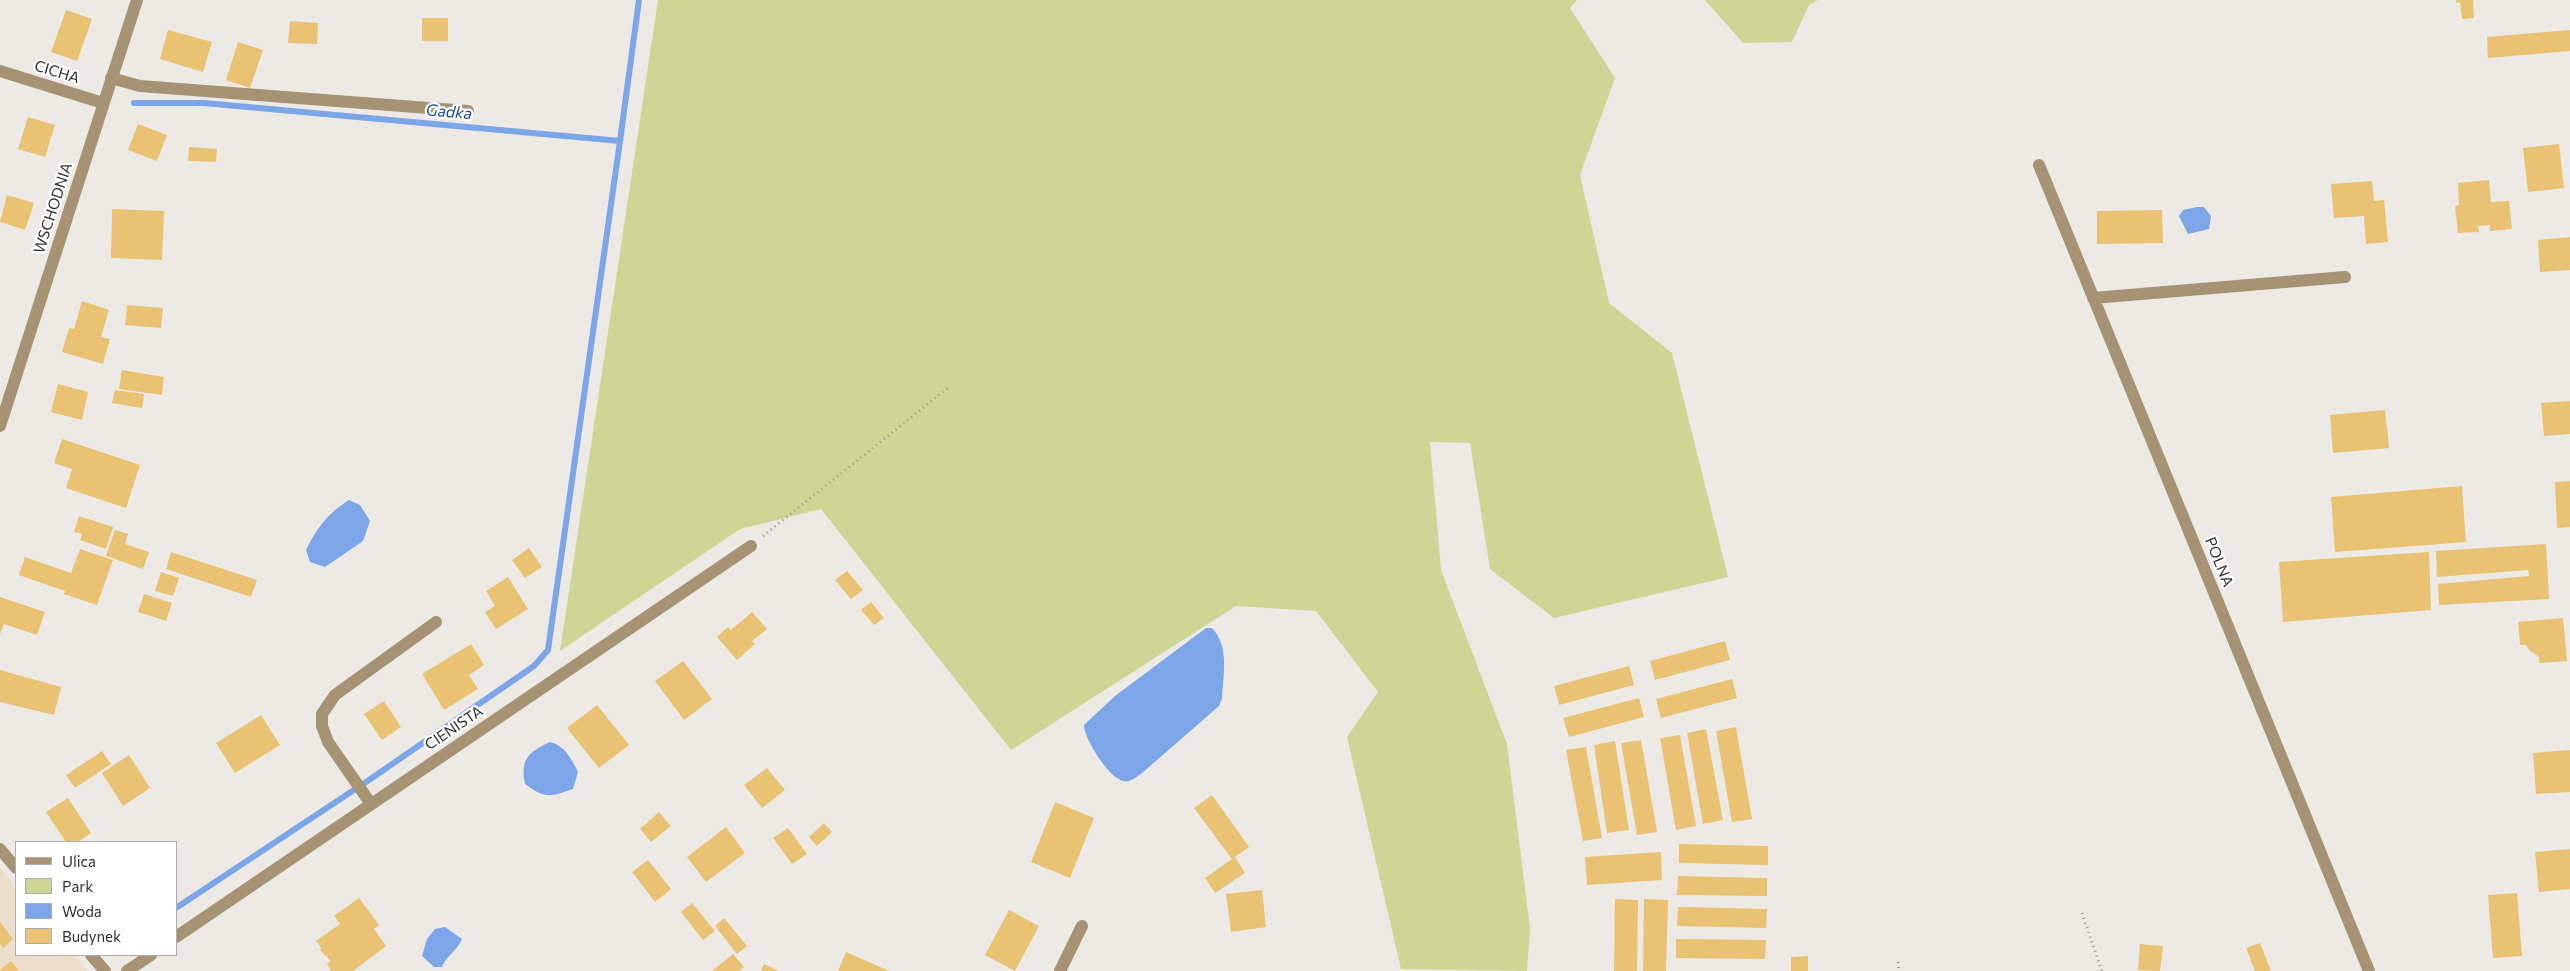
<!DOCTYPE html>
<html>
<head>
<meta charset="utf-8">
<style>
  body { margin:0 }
  #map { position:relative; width:2570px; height:971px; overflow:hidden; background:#edeae5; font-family:Commissioner,sans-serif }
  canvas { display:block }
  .legend { position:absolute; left:15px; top:841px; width:162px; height:115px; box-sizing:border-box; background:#fff; border:1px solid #acacab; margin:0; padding:6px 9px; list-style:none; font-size:15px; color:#302f2c }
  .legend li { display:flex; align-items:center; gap:10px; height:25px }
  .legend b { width:25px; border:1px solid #acacab }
</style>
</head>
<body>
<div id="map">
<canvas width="2570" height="971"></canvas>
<ul class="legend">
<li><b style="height:6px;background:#a59373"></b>Ulica</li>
<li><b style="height:14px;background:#ced695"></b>Park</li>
<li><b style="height:14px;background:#7da6e9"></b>Woda</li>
<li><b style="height:14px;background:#e9c273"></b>Budynek</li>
</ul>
</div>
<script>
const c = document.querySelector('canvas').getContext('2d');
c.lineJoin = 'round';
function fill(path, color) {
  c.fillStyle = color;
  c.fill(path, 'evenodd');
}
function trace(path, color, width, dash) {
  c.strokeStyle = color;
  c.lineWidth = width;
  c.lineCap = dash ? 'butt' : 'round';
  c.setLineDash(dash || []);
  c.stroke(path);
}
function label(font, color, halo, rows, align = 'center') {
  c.font = font + ' Commissioner,sans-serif';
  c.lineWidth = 4.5;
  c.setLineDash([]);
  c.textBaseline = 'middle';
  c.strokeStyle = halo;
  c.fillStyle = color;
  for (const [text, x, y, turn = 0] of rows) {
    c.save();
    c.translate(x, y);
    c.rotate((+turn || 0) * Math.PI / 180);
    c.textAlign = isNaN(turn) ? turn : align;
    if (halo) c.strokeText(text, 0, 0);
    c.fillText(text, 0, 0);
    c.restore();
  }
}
const commercial = new Path2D(`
  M0,868L16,887V955H74L88,971H0Z`);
const green = new Path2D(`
  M658,0H1577L1570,8L1615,78L1580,175L1609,303L1672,353L1728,577L1554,618L1490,569L1470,443L1430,442L1441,570L1507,744L1530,929L1527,971L1401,969L1347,737L1378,692L1316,611L1236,606L1011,750L821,509L740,529L560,651Z
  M1705,0H1818L1809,5L1792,42L1743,43Z`);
const water = new Path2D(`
  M2197,207H2204L2211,216L2209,229L2188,234L2179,216L2183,210Z
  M349,500L360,505L370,521L363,541L325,567L310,562L306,550C317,528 328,513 349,500Z
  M1206,628H1212C1230,647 1223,675 1222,699L1219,706L1141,774C1136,777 1130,783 1123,781C1109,778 1084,739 1084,725L1115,696Z
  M550,742C565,746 571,758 578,772L573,789C550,797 545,799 525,784C520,760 528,752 550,742Z
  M445,927L462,939C457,951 446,956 442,967H434L422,956L427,939L435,929Z`);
const stream = new Path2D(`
  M134,103H204L620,141L639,0
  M176,908L372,778L534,666L548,650L620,141`);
const building = new Path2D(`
  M2456,0H2473L2474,18L2462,19L2460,2L2456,3Z
  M66,10L92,19L77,61L51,52Z
  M422,18H448V41H422Z
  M290,21L318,23L317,44L288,43Z
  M168,30L212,42L203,72L160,59Z
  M2570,30V51L2488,58L2487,37Z
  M238,42L263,50L250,88L226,80Z
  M28,117L55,125L45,157L18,149Z
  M138,124L167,135L157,161L128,150Z
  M2559,144L2564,188L2528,192L2523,148Z
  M189,147L217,149L216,162L188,161Z
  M2489,180L2491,202L2509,201L2512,229L2490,231V225L2478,226L2479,232L2458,233L2455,206L2459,205L2458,183Z
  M2372,181L2374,201L2384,200L2388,242L2366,244L2364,216L2334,218L2331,184Z
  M7,195L34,203L25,230L0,222Z
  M112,209L164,211L162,260L111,258Z
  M2162,210L2163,243L2097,244V211Z
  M2570,237V270L2540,272L2538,240Z
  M82,301L109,310L101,337L110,339L103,364L62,352L69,328L74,329Z
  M127,305L163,308L161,328L125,325Z
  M122,370L164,377L162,395L119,389Z
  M58,384L88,392L82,420L51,412Z
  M115,390L144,394L142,408L112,403Z
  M2570,401V434L2544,436L2541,403Z
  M2385,410L2389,448L2333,453L2330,415Z
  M62,439L140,465L126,508L66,488L72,469L54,463Z
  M2570,481V527L2557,528L2555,482Z
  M2462,486L2466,542L2335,552L2331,497Z
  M79,516L113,527L106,549L80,540L82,534L74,532Z
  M115,530L128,534L125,544L149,552L143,569L106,556Z
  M2546,544L2549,599L2439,605L2438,584L2529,576L2528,570L2437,577L2436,551Z
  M529,548L542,567L525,578L512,560Z
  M80,549L113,560L97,605L64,594L65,591L19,575L25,557L71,573Z
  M171,552L257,580L251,597L166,569Z
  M2429,552L2431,610L2283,622L2279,562Z
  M847,571L863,590L851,599L835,580Z
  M161,572L179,578L173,596L155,591Z
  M508,577L528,609L496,629L485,612L495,606L486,591Z
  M144,594L172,603L166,621L138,612Z
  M0,597L45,612L37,635L4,624L0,634Z
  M871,602L884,618L874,625L861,610Z
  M752,612L767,629L752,641L755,644L737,660L717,637L728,627L731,630Z
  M2563,618L2567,661L2539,663V656L2530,651L2526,645H2520L2518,622Z
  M1725,641L1730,660L1655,680L1650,661Z
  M471,644L484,665L469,675L478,689L444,710L422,674Z
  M683,661L712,699L684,720L655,681Z
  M1629,666L1634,685L1559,705L1554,686Z
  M0,670L61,687L54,715L0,702Z
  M1732,679L1737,698L1661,718L1656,699Z
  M1639,698L1644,717L1569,737L1563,718Z
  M384,701L401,727L382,740L364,714Z
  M597,705L629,745L599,768L567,728Z
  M261,715L280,745L235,773L216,743Z
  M1736,727L1752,819L1732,822L1716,731Z
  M1706,729L1723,820L1703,824L1687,733Z
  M1680,735L1696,826L1676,830L1660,738Z
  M1641,740L1657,832L1637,835L1621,743Z
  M1615,741L1629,830L1607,833L1594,745Z
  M1586,747L1602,838L1583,841L1566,750Z
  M2570,750V792L2536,794L2533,753Z
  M102,751L111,764L75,788L66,775Z
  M129,755L150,788L123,806L102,773Z
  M767,768L785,790L762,808L744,785Z
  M1212,795L1249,847L1235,857L1245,873L1215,893L1205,878L1232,859L1194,808Z
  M68,798L91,833L78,842H66L46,812Z
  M1055,802L1094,818L1070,878L1031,862Z
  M659,812L671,826L651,842L640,829Z
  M824,823L832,832L817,846L809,837Z
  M726,827L745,853L706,882L687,857Z
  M788,828L807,854L792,864L773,838Z
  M1679,844L1768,846V865L1679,863Z
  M2570,849V889L2539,892L2535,852Z
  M1661,852L1662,880L1587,885L1585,857Z
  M648,860L671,889L655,902L632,872Z
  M1678,876L1767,878V896L1677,895Z
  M1262,890L1266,927L1231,932L1226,894Z
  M2517,893L2522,956L2493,958L2488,895Z
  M359,898L379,925L374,929L386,946L353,971H331L327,964L331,961L320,950L321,948L316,941L340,924L334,916Z
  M1615,899L1638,900L1637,971H1614Z
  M1644,899L1668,900L1666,971H1643Z
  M692,903L715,931L703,940L681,912Z
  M1678,907L1767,909L1766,928L1677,926Z
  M1009,910L1039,926L1015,971L985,955Z
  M724,918L747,946L737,954L715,926Z
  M0,922L13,939L3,948L0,944Z
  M1676,939L1766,940L1765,959L1676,958Z
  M2260,943L2271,971H2255L2246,948Z
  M2140,944L2163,946L2160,971L2138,970Z
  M846,952L889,971H838Z
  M733,954L744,967L739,971H712Z
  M1808,956V971H1791V957Z
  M11,961L19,971H0V970Z
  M764,964L779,971H761Z`);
const path = new Path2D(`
  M763,536L949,387
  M2082,913L2102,971
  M1898,962L1899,971`);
const minor = new Path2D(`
  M0,71L103,103
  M111,78L140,86L468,111
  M2039,165L2369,971
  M2093,298L2345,277
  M371,804L328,742L322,726V714L335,695L436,622
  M0,849L16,868
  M176,937L751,546
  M91,955L105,971
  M127,971L151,955
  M1060,971L1082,926`);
const tertiary = new Path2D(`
  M0,426L137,0`);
const streetNames = [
  ["CICHA",57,72,17],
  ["WSCHODNIA",53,208,-72],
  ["POLNA",2219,562,68],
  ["CIENISTA",454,728,-34]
];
const waterNames = [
  ["Gadka",449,112,5]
];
fill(commercial, '#eddecc');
fill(green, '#ced695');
fill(water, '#7da6e9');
trace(stream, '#7da6e9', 6);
fill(building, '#e9c273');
trace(path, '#9a9894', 3, [1, 4]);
trace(minor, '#a59373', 12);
trace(tertiary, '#a59373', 12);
label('15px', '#302f2c', '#fff', streetNames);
label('italic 16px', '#144592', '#fff', waterNames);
</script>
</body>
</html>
